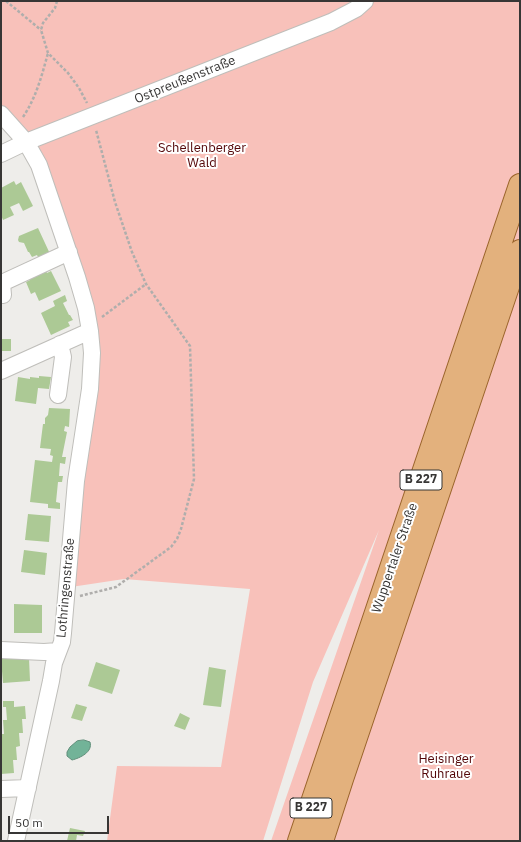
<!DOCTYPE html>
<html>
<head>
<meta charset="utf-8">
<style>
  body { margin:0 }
  #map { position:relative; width:521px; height:842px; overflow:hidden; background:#eeedea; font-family:"IBM Plex Sans",sans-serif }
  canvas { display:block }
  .frame { position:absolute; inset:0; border:2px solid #373635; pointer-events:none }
  .scale { position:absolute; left:8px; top:816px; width:101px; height:18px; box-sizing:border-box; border:2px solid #373635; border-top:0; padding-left:5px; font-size:12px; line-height:14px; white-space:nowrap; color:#373635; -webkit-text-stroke:3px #fff; paint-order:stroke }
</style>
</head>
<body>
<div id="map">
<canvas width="521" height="842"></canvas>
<div class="frame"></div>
<div class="scale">50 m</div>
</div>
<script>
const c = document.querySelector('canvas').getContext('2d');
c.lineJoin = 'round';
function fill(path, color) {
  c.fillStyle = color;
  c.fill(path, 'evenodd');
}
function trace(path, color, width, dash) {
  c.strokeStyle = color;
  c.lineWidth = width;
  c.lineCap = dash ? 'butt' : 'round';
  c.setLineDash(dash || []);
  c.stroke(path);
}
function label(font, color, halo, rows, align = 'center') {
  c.font = font + ' "IBM Plex Sans",sans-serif';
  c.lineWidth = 4;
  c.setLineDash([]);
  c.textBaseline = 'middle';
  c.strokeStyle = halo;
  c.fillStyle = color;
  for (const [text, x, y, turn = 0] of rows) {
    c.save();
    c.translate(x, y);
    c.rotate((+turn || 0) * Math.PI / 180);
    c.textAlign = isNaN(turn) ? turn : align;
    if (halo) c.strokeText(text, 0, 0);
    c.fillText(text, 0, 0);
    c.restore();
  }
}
const green = new Path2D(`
  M1,1H520V841H271L379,530L313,682L263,841H107L117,766L221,767L250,589L124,579L71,587L94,354L48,181L1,108Z`);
const water = new Path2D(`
  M84,740L90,742C93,752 80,758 72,760L67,756V752L70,747L77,741Z`);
const building = new Path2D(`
  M14,181L16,185L21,182L33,206L23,211L19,203L10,207L14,215L3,220L1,215V188Z
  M38,228L51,256L40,261L37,255L32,257L29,252H28L24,243L19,242L18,240L19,236Z
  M44,267L47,273L51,271L61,291L39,301L35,292L31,294L26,282L30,280L28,275Z
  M65,295L67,301L63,303L69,315H70L73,320L68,322L70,326L51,335L41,313L55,306L53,301Z
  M1,339H11V351H1Z
  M39,376L51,377L49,389L38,388L36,404L15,401L18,377L30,379V377L39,378Z
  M49,408L70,409L69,427L65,426L64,431L67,432L62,457H66L65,464L60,463L59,476H63L62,482H58L56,502L60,503V509L48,508V504L30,502L35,460L52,462L53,456L50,455L51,449L40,448L43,424H45V418L48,415Z
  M28,514L51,516L49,542L25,540Z
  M24,550L47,553L45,575L21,572Z
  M14,604L42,605V633H14Z
  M29,658L30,681L3,683L1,659Z
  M96,662L120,670L112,694L88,686Z
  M209,667L226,670L221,707L203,705Z
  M3,701H14V707L25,706L26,719H22L23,733H19L20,746L16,747L17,760H13L14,773L1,774V734H4L3,720H7L6,707H3Z
  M76,704L87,707L82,721L71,718Z
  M180,713L190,718L185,730L174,726Z
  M70,828L85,831L83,836L77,835L76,841H67Z`);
const path = new Path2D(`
  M6,1L41,30
  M57,1L55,8L43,23L41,30L48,53L68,73L79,88L87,103
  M23,117C36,98 42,75 48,53
  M102,317L146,284
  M80,596L116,587L171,547L177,539L181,529L194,479L190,346L146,284L132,252L115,202L96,130`);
const street = new Path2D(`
  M1,114L26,142L39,165L77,277L86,308L90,331L92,353L90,389L76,481L63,633L62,642L54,663L51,681L16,841
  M1,154L26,142L331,22L356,9L365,1
  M3,295L2,283L69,252
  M1,371L90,331
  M58,395L63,357L60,344
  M1,650L44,652L58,651
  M1,789L28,788`);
const primary = new Path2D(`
  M299,841L520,185
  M322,841L342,779L520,251`);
const shields = [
  [421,480,42],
  [311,808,42]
];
const shieldNames = [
  ["B 227",421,480],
  ["B 227",311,808]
];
const streetNames = [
  ["Ostpreußenstraße",185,80,-22],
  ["Wuppertaler Straße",395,558,-71],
  ["Lothringenstraße",66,588,-85]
];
const parkNames = [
  ["Schellenberger",202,148],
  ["Wald",202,163],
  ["Heisinger",446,759],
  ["Ruhraue",446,774]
];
fill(green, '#f8c1ba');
fill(water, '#72b398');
trace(water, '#608e7a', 1);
fill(building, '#acc995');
trace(street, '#bfbeba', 18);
trace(primary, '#9a642b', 24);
trace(path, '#afaeac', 2.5, [3, 2]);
trace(street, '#fff', 16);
trace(primary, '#e3b17d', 22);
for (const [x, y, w] of shields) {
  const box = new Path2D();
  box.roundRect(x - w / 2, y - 10, w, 20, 3);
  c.fillStyle = '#fff';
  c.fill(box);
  trace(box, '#373635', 1);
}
label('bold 12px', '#373635', null, shieldNames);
label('13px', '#373635', '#fff', streetNames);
label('13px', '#530608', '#fff', parkNames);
</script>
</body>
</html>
